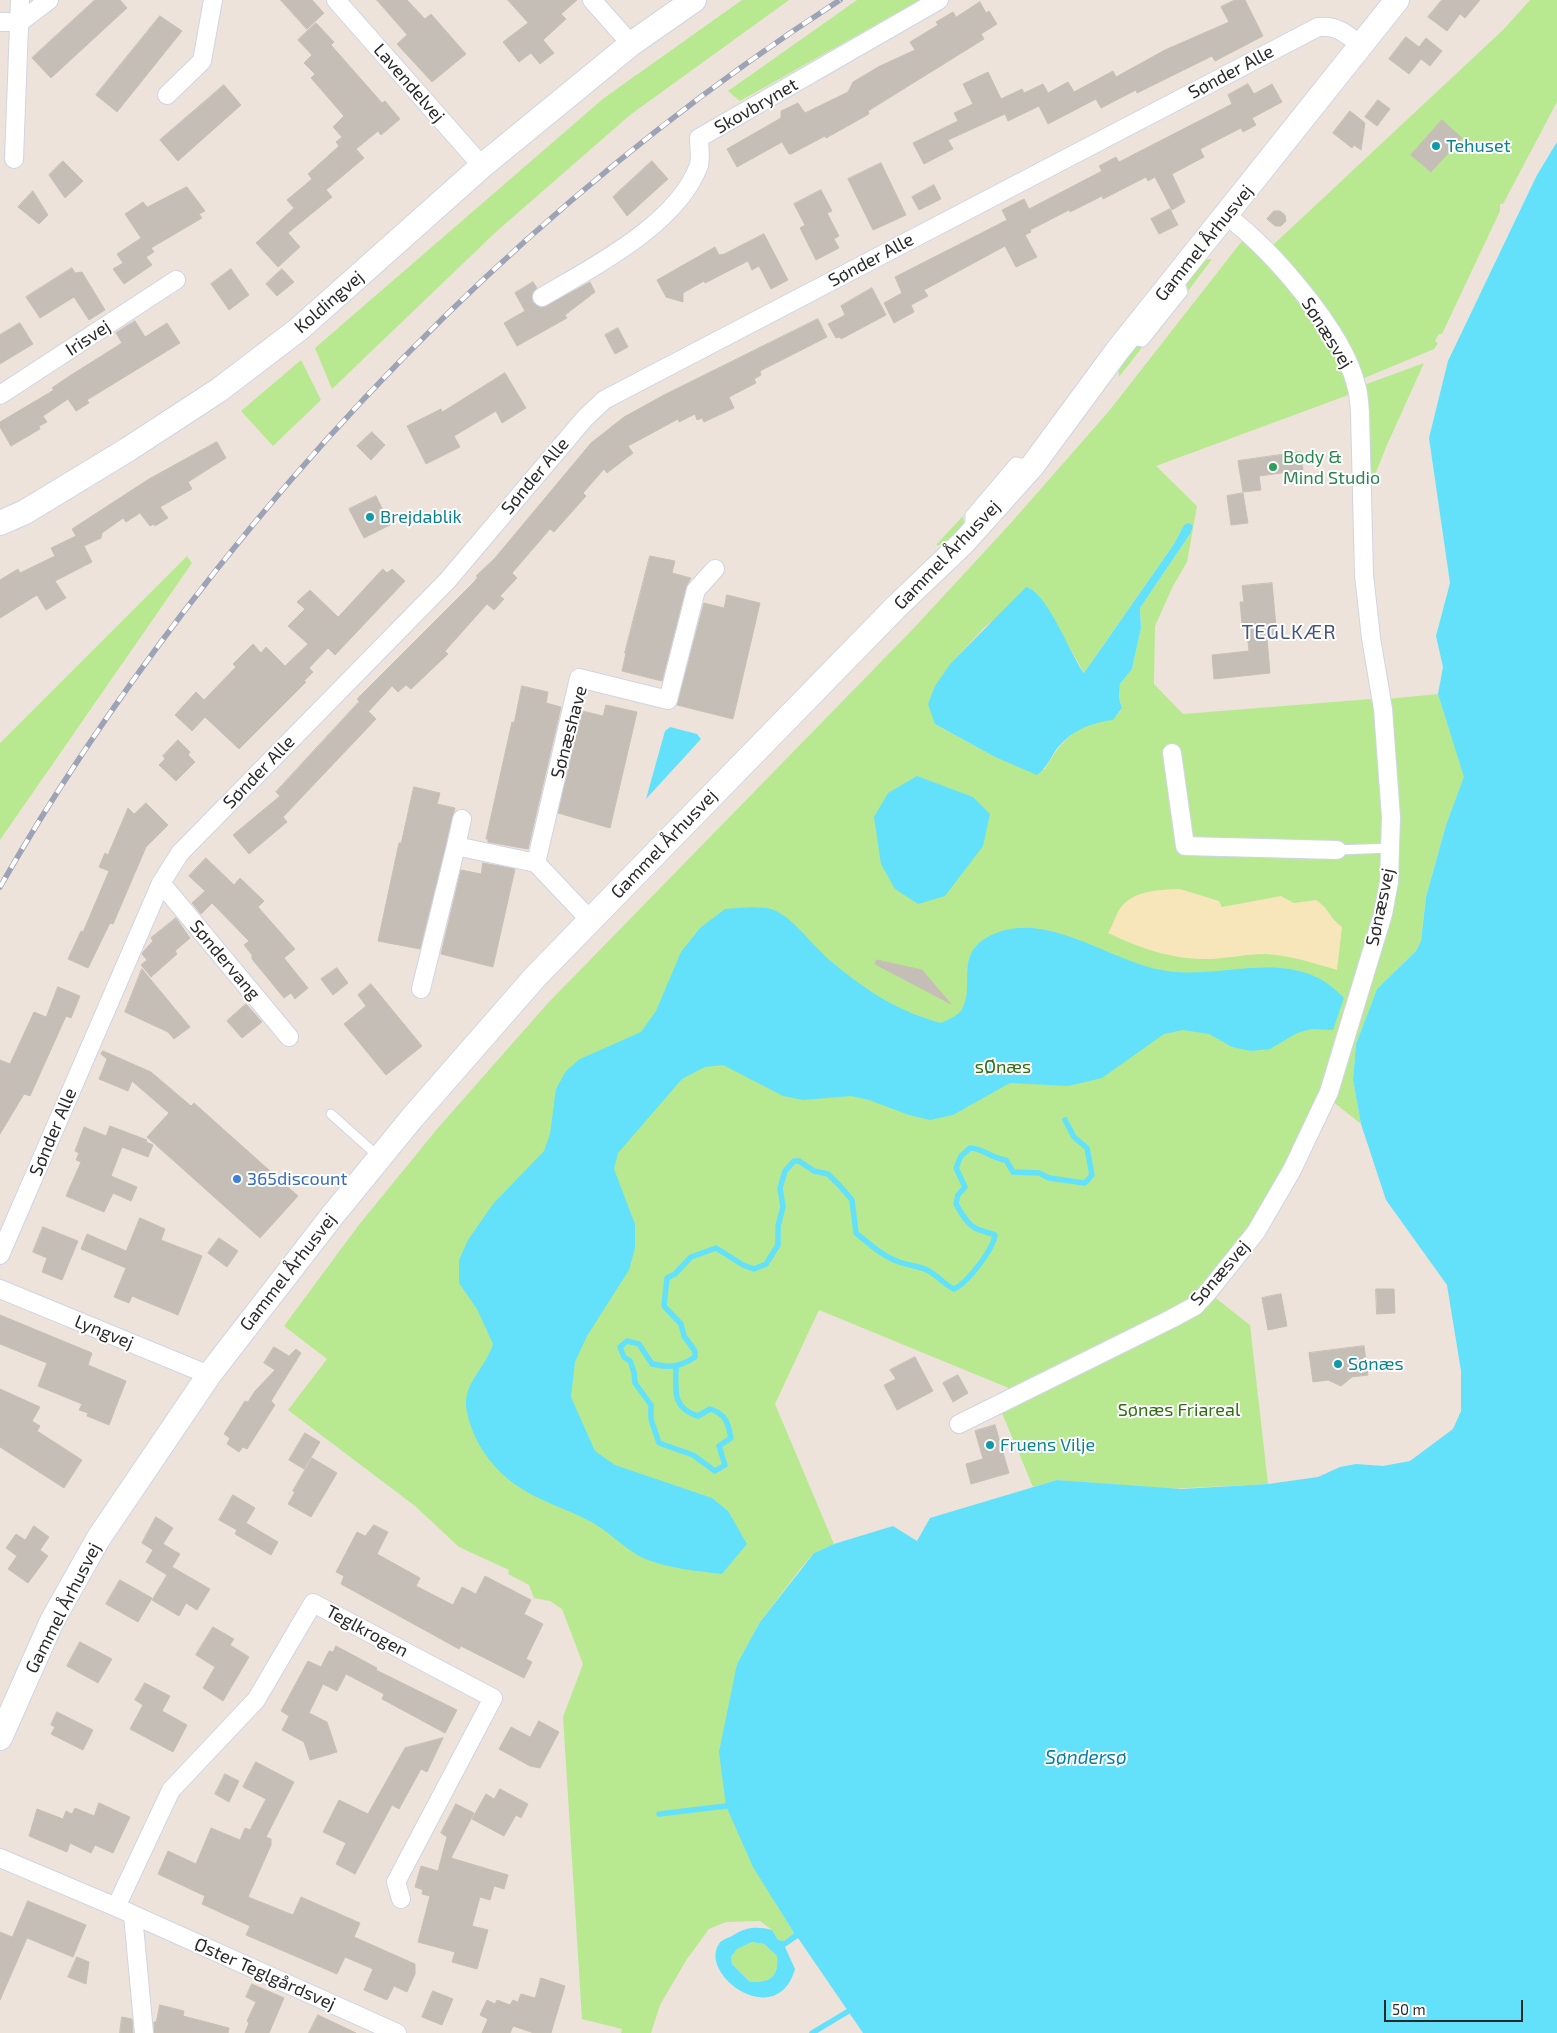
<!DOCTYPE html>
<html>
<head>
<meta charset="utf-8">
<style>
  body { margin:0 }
  #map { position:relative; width:1557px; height:2033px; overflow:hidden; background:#ede3da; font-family:"Exo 2",sans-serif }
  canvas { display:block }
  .scale { position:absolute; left:1384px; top:2000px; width:139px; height:22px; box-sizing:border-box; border:2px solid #2a2a2a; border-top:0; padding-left:6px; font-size:15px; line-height:18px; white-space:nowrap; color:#2a2a2a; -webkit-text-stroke:4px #fff; paint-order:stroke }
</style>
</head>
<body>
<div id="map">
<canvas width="1557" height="2033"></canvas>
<div class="scale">50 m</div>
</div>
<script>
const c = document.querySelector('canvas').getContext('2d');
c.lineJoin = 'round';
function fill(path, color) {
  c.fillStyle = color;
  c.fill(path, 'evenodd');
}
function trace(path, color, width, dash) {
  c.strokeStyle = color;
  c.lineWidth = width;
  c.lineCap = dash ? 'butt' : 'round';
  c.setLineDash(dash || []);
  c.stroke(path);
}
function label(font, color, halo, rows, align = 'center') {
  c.font = font + ' "Exo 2",sans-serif';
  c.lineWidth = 4;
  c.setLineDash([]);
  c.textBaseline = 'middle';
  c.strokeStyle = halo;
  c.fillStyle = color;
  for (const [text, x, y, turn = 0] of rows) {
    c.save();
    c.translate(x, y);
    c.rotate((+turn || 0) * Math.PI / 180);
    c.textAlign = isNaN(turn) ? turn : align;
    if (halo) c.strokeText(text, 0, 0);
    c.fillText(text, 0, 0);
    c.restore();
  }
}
const green = new Path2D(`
  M742,0H789L630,115L497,231L332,389L315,348L604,98Z
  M857,0H920L740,101L728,91Z
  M1530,0H1557V102L1503,204H1500V211L1442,334H1439L1435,341L1438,343L1434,349L1362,379L1336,328L1273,245L1504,29Z
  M1242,241C1283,263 1339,349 1351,394L1156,466L1197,506L1187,562L1173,586L1155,626L1154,684L1183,714L1371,699L1379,724L1387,840L1383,887L1325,1081L1306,1131L1242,1241L1190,1302L1011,1389L819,1310L775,1404L834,1544L814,1553L801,1568L760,1622L737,1664L775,1902L794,1933L784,1941L778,1940L772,1930L760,1921L726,1922L709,1929L687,1959L660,2005L651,2033H621L622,2029L582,2019L563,1717L583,1664L562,1609L550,1601L534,1598L529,1585L508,1574L509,1570L459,1547L415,1506L288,1410L327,1359L284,1326L358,1226L437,1129L548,1003L913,629L1010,524L1109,411ZM1184,525L1190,534L1140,608L1141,628L1132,669L1120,684L1119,698L1122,708C1114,723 1106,719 1093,723C1070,730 1056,749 1045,769L995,757L935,724L951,663L985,627L1008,608L1021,592L1045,605L1084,673L1174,544Z
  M1212,259L1188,291L1186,280L1202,260Z
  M1144,345L1119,377L1118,366L1134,346Z
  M301,360L321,400L273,446L241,411Z
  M1424,363L1387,445L1368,492L1364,385Z
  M963,516L964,526L947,545H936Z
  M187,556L192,563L0,840V743Z
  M1438,694L1465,777L1446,825L1426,897L1421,941L1416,951L1377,989L1356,1044L1353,1080L1361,1124L1332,1101L1392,893L1387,699Z
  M1213,1296L1250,1325L1268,1484L1168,1489L1057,1480L1033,1487L1002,1413L1004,1408Z
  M752,1942L764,1944L777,1956C779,1977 770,1983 750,1982L732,1964L731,1957L736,1949Z`);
const sand = new Path2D(`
  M1180,889L1219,901L1222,907L1281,896L1294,903L1316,900C1329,908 1330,919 1342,927L1337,970C1313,963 1290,955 1265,954C1247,954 1229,958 1211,959C1173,960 1142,949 1108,933C1113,925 1115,917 1119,910C1132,890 1158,890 1180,889Z`);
const water = new Path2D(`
  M1557,142V2033H863L798,1938L785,1947L795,1969C777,2032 698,1975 719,1944C721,1940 728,1938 732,1936C746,1927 756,1926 772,1930L778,1940L784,1941L794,1933L753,1867L726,1806L719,1752L737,1664L760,1622L814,1553L834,1544L893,1526L917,1541L930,1518L1057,1480L1181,1489L1268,1484L1318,1477L1340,1467L1356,1464L1383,1466L1410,1461L1453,1429L1461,1411V1371L1447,1285L1386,1200L1361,1124L1353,1080L1356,1044L1377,989L1416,951L1421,941L1426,897L1446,825L1464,777L1438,694L1443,667L1436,636L1450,583L1429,438L1448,361L1537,175ZM752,1942L764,1944L777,1956C779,1977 770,1983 750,1982L732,1964L731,1957L737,1949Z
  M1189,523L1193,526L1190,534L1140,608L1141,628L1132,669L1120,684L1119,698L1122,708L1113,720C1090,723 1070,731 1056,750C1050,759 1046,768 1037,775L995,757L935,724L928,704L935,686L951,663L1026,587C1048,593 1070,654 1084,673L1174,544L1184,525Z
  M670,727L697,734L701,739L646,799L665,731Z
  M917,776L973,797L990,814L983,846L945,896L918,904L895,889L881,864L874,817L888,793Z
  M752,907C758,908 765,907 771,909C793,916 814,948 832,962C865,990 899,1012 941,1023C947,1020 957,1016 961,1011C978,985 949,950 999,932C1049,914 1108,958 1156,969C1218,984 1293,941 1344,998L1333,1030L1312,1029L1297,1033L1270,1049L1251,1051L1232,1047L1209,1034L1183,1030L1164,1034L1102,1078L1068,1086L1010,1083L953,1115L930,1120L909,1115L869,1100L851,1096L803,1100L783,1096L723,1065L705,1067L682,1079L618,1153L614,1169L635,1224V1248L629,1270L587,1336L575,1362L571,1397L595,1451L615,1465L712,1498L728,1511L747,1544L722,1574C698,1571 671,1569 648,1560C629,1553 613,1535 595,1524C569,1509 537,1501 513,1483C491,1467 472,1439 467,1412C461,1384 485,1370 493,1344L477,1309L459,1283V1260L468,1240L493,1204L544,1151L550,1134L556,1089L566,1071L580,1059L641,1032L656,1011L681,952L700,928L725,909Z`);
const stream = new Path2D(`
  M676,1366C676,1389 671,1408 698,1416L710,1409C726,1414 728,1423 731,1438L719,1446L725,1465L715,1471L693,1455L659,1443L651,1419V1405L635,1383L634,1372L630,1361L624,1357L620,1347L627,1341L639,1344L652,1364C669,1368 680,1367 695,1357V1351L684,1336L681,1324L664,1306L667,1278L675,1274L691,1257L716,1248L743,1265L754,1269L766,1264L778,1245V1226L783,1207L780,1188L785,1171L794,1161H799L814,1171L828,1174L840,1186L852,1200L856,1233C869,1244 883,1256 899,1262C907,1265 917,1266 925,1269C937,1274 943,1284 954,1289C967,1283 993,1250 995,1235C988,1232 980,1231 975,1228C966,1223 961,1212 956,1204L958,1195L965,1187L956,1168L961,1156L970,1148C983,1148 992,1159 1006,1160L1013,1172L1039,1173L1049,1178L1085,1183L1092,1175L1087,1148L1074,1137L1065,1120
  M659,1814L726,1806
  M812,2033L847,2012`);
const building = new Path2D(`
  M95,0H120L127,8L51,78L32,58Z
  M281,0H312L324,13L307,29Z
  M377,0H407L425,19L431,14L466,54L432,82L397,44L407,35Z
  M508,0H577L561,14L566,19L543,40L554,53L540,64L531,53L519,62L503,42L528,23Z
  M1235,0H1245L1263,36L1215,61L1212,56L1137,93L1136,90L1101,108L1096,99L1048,124L1039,106L1008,121L1005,114L948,140L953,149L924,164L913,143L958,121L954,113L973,104L963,84L988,72L1001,99L1022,89L1024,93L1043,84L1048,93L1068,82L1074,92L1113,71L1116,77L1165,50L1229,22L1221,7Z
  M1442,0H1480L1465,18L1460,14L1447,31L1428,17Z
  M980,2L986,13L989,11L997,24L981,34L984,39L868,111L869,114L826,138L825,136L791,154H789L782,142L737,167L727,149L781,118V111L798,103L805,113L848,92L853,82L880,66L915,50L910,42L938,25L936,22L953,12L956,17Z
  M160,16L182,31L117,112L96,95Z
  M316,23L334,42L331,45L382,103L385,101L400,119L381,135L378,131L356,149L364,158L326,190L332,197L288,233L300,247L278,267L256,243L294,208L287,200L312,179L308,174L339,146L336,142L342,137L333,127L344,116L311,78L315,74L304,63L312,55L298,40Z
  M1406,37L1419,47L1426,38L1442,51L1430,66L1421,59L1409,74L1389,59Z
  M1248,84L1254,94L1272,84L1282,102L1252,118L1256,125L1243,132L1241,128L1200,149L1204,157L1172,174L1185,202L1172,210L1155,177L1148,181L1146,177L1103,199L1102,196L1070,212L1069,210L1030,230L1031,232L1025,235L1037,257L1016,267L1005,246L924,290L928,296L911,305L914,312L894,323L884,303L902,293L895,277L1007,220L1002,210L1024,199L1029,209L1102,171L1099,166L1116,157L1119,162L1232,104L1228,95Z
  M224,85L241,105L178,161L160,140Z
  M1378,100L1390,109L1377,126L1365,117Z
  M1350,111L1365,123L1361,150L1354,145L1352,148L1333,133Z
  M1442,120L1462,138L1431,172L1411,155Z
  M63,161L83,181L65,198L49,175Z
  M652,161L668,179L627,216L613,197Z
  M881,163L906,215L873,230L848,179Z
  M934,185L941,199L919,210L912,197Z
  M187,187L205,211L199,214L202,218L151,248L154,252L146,257L152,265L124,284L113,269L123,263L117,254L141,238L125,214L143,202L147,207Z
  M821,190L832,211L827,213L839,236L834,239L839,248L816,260L800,228L805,225L794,204Z
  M33,191L48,215L39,224L18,207Z
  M1170,209L1178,225L1159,234L1151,219Z
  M1274,211H1280L1285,215L1286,221L1281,226H1275L1267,219Z
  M764,234L788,280L771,289L759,266L752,270L748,261L705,283L704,281L683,293V302L666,297L657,280L715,247L719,255L724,254Z
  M72,268L75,273L82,272L105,310L89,320L74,297L40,318L26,297Z
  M231,269L249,295L229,310L211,284Z
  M282,269L294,282L277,296L266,284Z
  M533,282L537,288L533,292V302L542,308L590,282L595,292L565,315L567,318L517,346L504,323L525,311L515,293Z
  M872,288L886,315L841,339L840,337L836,338L828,324L845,315L841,306Z
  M818,319L827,337L760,371L761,375L754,379L756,383L729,397L734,408L704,422L702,418L697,420L695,414L679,422L678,419L628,446L633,453L607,473L604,469L583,493L586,496L554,532L550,529L512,573L517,578L500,596L504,599L494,610L487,604L445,651L448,654L411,689L406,685L398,692L392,686L369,711L357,699L474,582L478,577L476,576L495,558L591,443L624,417L664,395Z
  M135,321L145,337L167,323L180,343L87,400L89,403L76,411L68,399L43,416L47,422L39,426L40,429L11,446L0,427V422L54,390L52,388L68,377L122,343L116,333Z
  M20,323L33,344L0,364V335Z
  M618,328L628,347L615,354L605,335Z
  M505,373L526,408L502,423L496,411L454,436L460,447L426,464L407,426L441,409L442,412Z
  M372,432L385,445L371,460L357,446Z
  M217,442L226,458L188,482L192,489L160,507L168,518L155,526L154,524L150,526L140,513L126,522L123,518L102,533L101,538L84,546L92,562L55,581L66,598L46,610L37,595L0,618V580L18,569L20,573L55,556L51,548L76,536L72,529L149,479Z
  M1301,452L1303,470L1259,476L1261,490L1243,492L1238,461Z
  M1243,493L1248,523L1231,525L1227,496Z
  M376,496L390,525L364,538L349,509Z
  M650,556L675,561L672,573L691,578L686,587L662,681L622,671L626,653H625Z
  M383,569L387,573L392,569L405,581L335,655L328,648L309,668L313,672L304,681L306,682L239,749L205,717L192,731L175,715L196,692L204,700L236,667L233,664L253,644L261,653L266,647L285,666L308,644L288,626L305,609L297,602L310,590L338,617Z
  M1272,583L1277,638L1267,639L1270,673L1214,679L1212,655L1249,651L1246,623L1242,624L1240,602H1244L1242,586Z
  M727,595L760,603L733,719L677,705L704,603L724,608Z
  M522,686L548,692L546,703L561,707L528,849L488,842V839H486L512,722L514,723Z
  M359,702L376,719L283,817L287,822L249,854L233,835L280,796L276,792Z
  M606,705L637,712L610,828L558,813L582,711L603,716Z
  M178,740L190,752L188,755L195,762L176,781L159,765L165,759L163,756Z
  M414,787L440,793L437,804L455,808L420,949L378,941L399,843H401Z
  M146,803L168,825L146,847L113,924L110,923L88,968L68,959L81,931L83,932L109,871L99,867L105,853L108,855L128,808L134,814Z
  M206,858L234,885L240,878L264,901L258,907L295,949L284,958L308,988L295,999L291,993L284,998L252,959V955L244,945L249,941L212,903L201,914L192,903L205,891L189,876Z
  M483,863L515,869L493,967L441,954L461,870L481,874Z
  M176,918L190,938L175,951L177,954L151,977L141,965L147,960L142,954L143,952L153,941L151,938Z
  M877,960L922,970L951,1004L875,964Z
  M337,968L348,983L333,995L321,979Z
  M142,969L190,1027L174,1039L168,1032L125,1012Z
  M371,984L422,1046L386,1075L344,1024L366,1006L358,995Z
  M58,987L80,996L71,1018L66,1016L30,1096L24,1094L0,1134V1060L10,1064L34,1012L46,1017Z
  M246,1004L262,1022L242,1038L227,1021Z
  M103,1051L151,1072L191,1106L194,1103L298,1196L260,1238L147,1137L169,1113L132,1081L128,1091L99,1079L107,1059L101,1054Z
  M110,1126L147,1140L146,1142L153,1145L148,1157L122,1147L111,1176L137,1187L131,1201L113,1193L104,1212L66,1196L81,1162L76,1160L79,1153L75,1151L84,1127L106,1136Z
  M140,1218L165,1229L161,1240L202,1256L178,1315L132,1296L129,1303L114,1297L126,1268L81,1249L87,1234L126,1251Z
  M43,1227L78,1241L62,1280L42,1272L47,1258L33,1252Z
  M219,1238L238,1251L227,1267L208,1253Z
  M1376,1289H1394L1395,1313L1377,1314Z
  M1281,1294L1287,1326L1268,1330L1262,1298Z
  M0,1315L92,1353L88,1365L126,1381L109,1425L87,1416L88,1413L79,1410L82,1404L38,1386L47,1363L0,1344Z
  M1364,1346L1368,1375L1352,1377L1341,1386L1328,1380L1313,1382L1309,1353Z
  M274,1347L289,1356L296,1349L301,1353L271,1401L275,1405L247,1449L243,1447L239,1452L227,1444L230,1438L224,1434L245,1401L248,1402L255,1391L275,1370L264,1363Z
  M915,1357L933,1391L897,1410L884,1385L896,1379L890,1370Z
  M958,1375L968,1393L953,1402L943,1383Z
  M0,1389L40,1407L32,1421L40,1426L37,1431L82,1460L64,1488L0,1447Z
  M995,1425L1009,1473L971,1484L966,1464L983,1459L975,1431Z
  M305,1433L320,1442L304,1469L289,1460Z
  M312,1458L337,1473L311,1517L288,1504L295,1492L293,1491Z
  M233,1495L255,1508L246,1523L278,1542L271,1555L235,1534L237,1530L219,1520Z
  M156,1517L173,1528L163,1544L180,1554L172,1567L210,1589L197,1610L186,1603L179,1616L152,1600L167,1575L146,1562L153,1550L142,1543Z
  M374,1525L388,1532L377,1554L420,1578L416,1586L453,1605L462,1587L476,1594L485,1576L531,1600L524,1614L543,1624L526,1659L532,1662L524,1678L461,1646L459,1649L341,1584L344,1576L336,1572L357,1532L365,1536Z
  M34,1526L49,1537L40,1550L48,1556L28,1583L8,1569L17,1556L6,1548L16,1534L25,1540Z
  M120,1580L152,1598L138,1622L106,1604Z
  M213,1627L234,1639L230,1645L249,1657L223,1701L203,1688L215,1667L196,1655Z
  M80,1642L112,1659L98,1683L67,1666Z
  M336,1646L377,1668L376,1670L457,1710L445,1733L382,1699L384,1694L346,1674L337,1691L323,1684L309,1713L327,1722L337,1752L310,1760L304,1742L282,1730L289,1716L281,1711L308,1661L321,1667L329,1651L333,1652Z
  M145,1683L170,1696L162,1711L187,1725L173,1752L130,1729L143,1705L135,1700Z
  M57,1712L93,1730L83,1750L51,1734L55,1727L51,1725Z
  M539,1721L559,1732L540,1768L530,1766L499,1749L511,1727L530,1737Z
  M443,1738L427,1772L421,1769L399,1809L392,1805L355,1874L336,1864L346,1843L323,1832L339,1800L368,1814L405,1748Z
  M256,1762L294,1782L266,1837L271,1839V1845L248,1897L293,1915L301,1897L360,1923L354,1937L415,1964V1974L407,1992L394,1986L387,2000L364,1990L373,1969L345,1957L337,1974L246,1935L250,1926L202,1904L205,1896L158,1874L168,1851L196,1864L211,1828L240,1840L245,1828L250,1830L266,1799L243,1787Z
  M225,1774L239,1781L229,1802L215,1794Z
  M500,1789L528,1804L521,1818L516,1815L504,1836L472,1819L486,1794L494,1799Z
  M99,1803L130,1817L113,1853L95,1845L91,1853L70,1843L67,1852L29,1836L37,1809L63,1819L66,1811L72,1814L75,1808L94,1816Z
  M456,1804L474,1813L451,1858L508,1875L504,1889L494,1886L490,1900L480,1897L472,1926L488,1930L477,1969L452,1962L455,1952L418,1942L430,1896L422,1894L423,1890L415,1887L421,1866L438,1871L447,1837L441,1833Z
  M28,1901L86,1925L73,1957L27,1938L0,2000V1932L12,1937Z
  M77,1957L89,1962L86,1984L68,1977Z
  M541,1978L565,1986L551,2033H534L513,2026L510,2033H482L488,2019L480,2015L487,2000L495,2004L497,2000L510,2005L513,2000L518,2002L521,1994L535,1998Z
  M252,1984L284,1998L269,2033H245L249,2023L247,2021L256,2002L246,1997Z
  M433,1991L453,1999L442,2025L422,2017Z
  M160,2005L184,2011L183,2016L229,2028L228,2033H154V2022H156Z
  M318,2015L356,2033H309Z
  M122,2017L132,2019L133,2033H120Z`);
const lane = new Path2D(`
  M1129,339L1143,342L1183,292L1178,278
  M970,529V515L1015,462L1030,465
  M1337,850L1391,848
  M331,1114L379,1157`);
const street = new Path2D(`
  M336,0L482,166
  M592,0L631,44
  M0,22H20L49,0
  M167,95L202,61L213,0
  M14,159L20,0
  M542,297C593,267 678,224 699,165C701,158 699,146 699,138L939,0
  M0,395L176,280
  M1172,753L1185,846L1337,850
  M462,819L456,846L536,863L590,920
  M536,863L579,678L668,700L696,590L715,569
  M161,883L289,1037
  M421,989L456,846
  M0,1255L161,883L180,853L447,581L585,418L604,400L1318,27C1337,25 1347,34 1361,46
  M0,1289L209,1375
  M959,1424L1171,1319L1195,1306L1208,1292L1256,1232L1292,1170L1329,1092L1383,914L1389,882L1391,817L1383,709L1371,638L1364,575L1360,412C1359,403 1359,393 1356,385C1343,331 1271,249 1227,216
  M0,1858L116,1907L397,2033
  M116,1907L171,1790L256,1700L313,1603L493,1698L396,1882L401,1899
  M133,1915L144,2033`);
const secondary = new Path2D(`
  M0,523L25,512L127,450L219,390L299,329L482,166L631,44L694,0
  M0,1738L52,1621L98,1539L209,1375L332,1216L412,1118L536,976L897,606L963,543L1033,465L1117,351L1397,0`);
const rail = new Path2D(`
  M0,887C54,792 116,701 182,614C365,374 586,164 840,0`);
const markers = [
  [1436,146,5,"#0f9aa8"],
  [1273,467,5,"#2e9e5b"],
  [370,517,5,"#0f9aa8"],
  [237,1179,5,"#3f7fe0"],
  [1338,1364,5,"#0f9aa8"],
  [990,1445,5,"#0f9aa8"]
];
const streetNames = [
  ["Sønder Alle",1231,72,-28],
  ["Lavendelvej",409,83,49],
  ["Skovbrynet",756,106,-30],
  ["Gammel Århusvej",1204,243,-51],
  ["Sønder Alle",871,260,-28],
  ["Koldingvej",329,302,-41],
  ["Sønæsvej",1327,333,58],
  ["Irisvej",88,338,-33],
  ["Sønder Alle",535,476,-50],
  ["Gammel Århusvej",947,555,-46],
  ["Sønæshave",569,732,-75],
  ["Sønder Alle",259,772,-46],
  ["Gammel Århusvej",664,844,-46],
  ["Sønæsvej",1380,907,-78],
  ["Søndervang",225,960,50],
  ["Sønder Alle",53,1132,-67],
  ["Gammel Århusvej",288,1272,-52],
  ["Sønæsvej",1220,1273,-49],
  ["Lyngvej",104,1332,22],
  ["Gammel Århusvej",63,1608,-63],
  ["Teglkrogen",367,1631,28],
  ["Øster Teglgårdsvej",265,1974,24]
];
const cultureNames = [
  ["Tehuset",1446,146],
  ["Brejdablik",380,517],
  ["Sønæs",1348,1364],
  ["Fruens Vilje",1000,1445]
];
const leisureNames = [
  ["Body &",1283,457],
  ["Mind Studio",1283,478]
];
const parkNames = [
  ["sØnæs",1003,1067],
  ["Sønæs Friareal",1179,1410]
];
const shopNames = [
  ["365discount",247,1179]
];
const waterNames = [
  ["Søndersø",1086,1758]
];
const quarterNames = [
  ["TEGLKÆR",1289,632]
];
fill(green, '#b8e991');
fill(sand, '#f6e6ba');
fill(water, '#63e1fa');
trace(stream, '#63e1fa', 5.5);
fill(building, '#c5beb6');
trace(building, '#c9bfb4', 1);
trace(lane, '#cfd5e4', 11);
trace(street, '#cfd5e4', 20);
trace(secondary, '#cfd5e4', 26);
trace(lane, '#fff', 9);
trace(street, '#fff', 18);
trace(secondary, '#fff', 24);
trace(rail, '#9ca3b6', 5.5);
trace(rail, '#fff', 4, [11]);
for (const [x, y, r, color] of markers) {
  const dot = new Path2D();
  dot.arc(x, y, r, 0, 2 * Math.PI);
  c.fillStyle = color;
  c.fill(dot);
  trace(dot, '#fff', 2);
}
label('18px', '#2a2a2a', '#fff', streetNames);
label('18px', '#0d838f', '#fff', cultureNames, 'left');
label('18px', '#27864d', '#fff', leisureNames, 'left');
label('18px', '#2f6e13', '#fff', parkNames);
label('18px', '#366cbe', '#fff', shopNames, 'left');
label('italic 19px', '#017fa7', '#fff', waterNames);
c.letterSpacing = '1px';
label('20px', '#46567f', '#fff', quarterNames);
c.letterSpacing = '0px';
</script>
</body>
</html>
